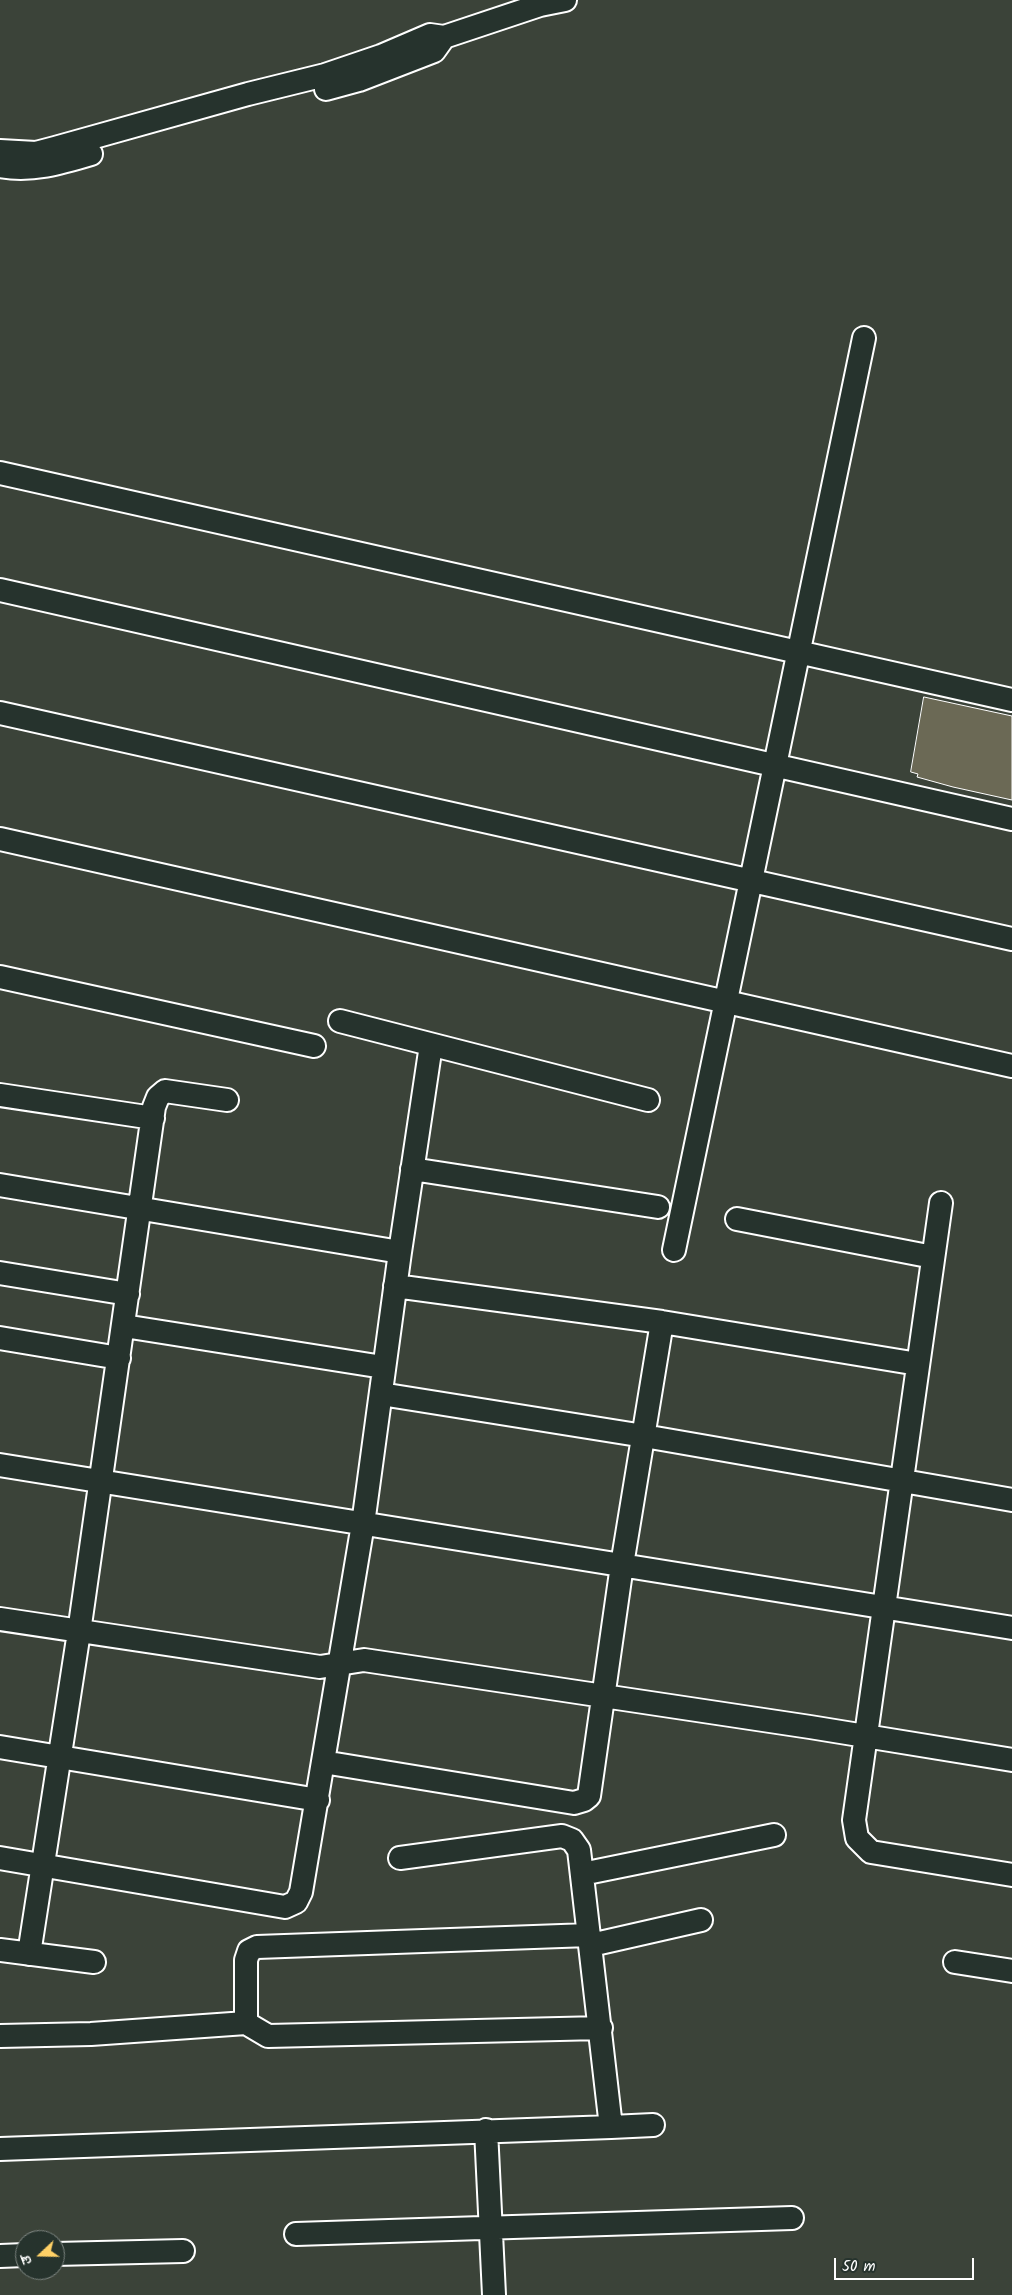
<!DOCTYPE html>
<html>
<head>
<meta charset="utf-8">
<style>
  body { margin:0 }
  #map { position:relative; width:1012px; height:2295px; overflow:hidden; background:#3b4339; font-family:Kalam,"Playpen Sans Deva",sans-serif }
  canvas { display:block }
  .north { position:absolute; left:15px; top:2230px; width:50px; height:50px; box-sizing:border-box; background:#26332d; border:1px solid #7d8581; border-radius:50%; rotate:249deg; font-size:14px; font-weight:700; line-height:20px; text-align:center; color:#fff }
  .north::after { content:''; display:block; margin:auto; width:18px; height:22px; background:#ffd166; clip-path:polygon(50% 0,100% 100%,50% 72%,0 100%) }
  .scale { position:absolute; left:834px; top:2258px; width:140px; height:22px; box-sizing:border-box; border:2px solid #fff; border-top:0; padding-left:6px; font-size:15px; line-height:18px; white-space:nowrap; color:#fff; -webkit-text-stroke:4px #26332d; paint-order:stroke }
</style>
</head>
<body>
<div id="map">
<canvas width="1012" height="2295"></canvas>
<div class="north">उ</div>
<div class="scale">50 m</div>
</div>
<script>
const c = document.querySelector('canvas').getContext('2d');
c.lineJoin = 'round';
function fill(path, color) {
  c.fillStyle = color;
  c.fill(path, 'evenodd');
}
function trace(path, color, width, dash) {
  c.strokeStyle = color;
  c.lineWidth = width;
  c.lineCap = dash ? 'butt' : 'round';
  c.setLineDash(dash || []);
  c.stroke(path);
}
const building = new Path2D(`
  M924,697L1012,716V800L953,787L917,777L918,774L911,772Z`);
const minor = new Path2D(`
  M326,89L359,80L434,51L444,37
  M0,151L36,153L55,148L248,94L325,75L381,56L430,35L444,37L540,5L565,0
  M0,166C31,172 61,163 91,154
  M0,473L1012,700
  M0,590L1012,819
  M0,713L1012,939
  M0,839L1012,1066
  M0,977L314,1046
  M340,1021L648,1100
  M0,1095L153,1118
  M412,1169L658,1207
  M0,1185L400,1252L363,1524L301,1892L296,1902L285,1907L0,1858
  M941,1203L854,1820L857,1838L871,1852L1012,1875
  M737,1219L933,1257
  M674,1250L864,338
  M400,1252L431,1045
  M0,1273L128,1294
  M395,1286L662,1322L918,1364
  M124,1326L383,1367
  M0,1338L119,1358
  M381,1394L644,1436L1012,1500
  M0,1465L1012,1628
  M0,1619L320,1667L364,1660L810,1727L1012,1760
  M0,1747L318,1800
  M323,1762L574,1803L584,1800L589,1796L622,1565L662,1322
  M582,1874L774,1835
  M591,1945L701,1920
  M0,1950L94,1962
  M29,1954L79,1632L154,1107L158,1097L165,1091L227,1100
  M955,1962L1012,1971
  M246,2023L268,2036L601,2028
  M0,2036L91,2034L246,2023V1960L249,1951L257,1947L589,1935
  M611,2127L653,2125
  M486,2130L494,2295
  M0,2149L611,2127L579,1850L572,1840L562,1836L400,1858
  M296,2234L792,2218
  M55,2254L183,2251
  M0,2256L25,2255`);
fill(building, '#6b6955');
trace(building, '#fff', 1);
trace(minor, '#fff', 26);
trace(minor, '#26332d', 22);
</script>
</body>
</html>
